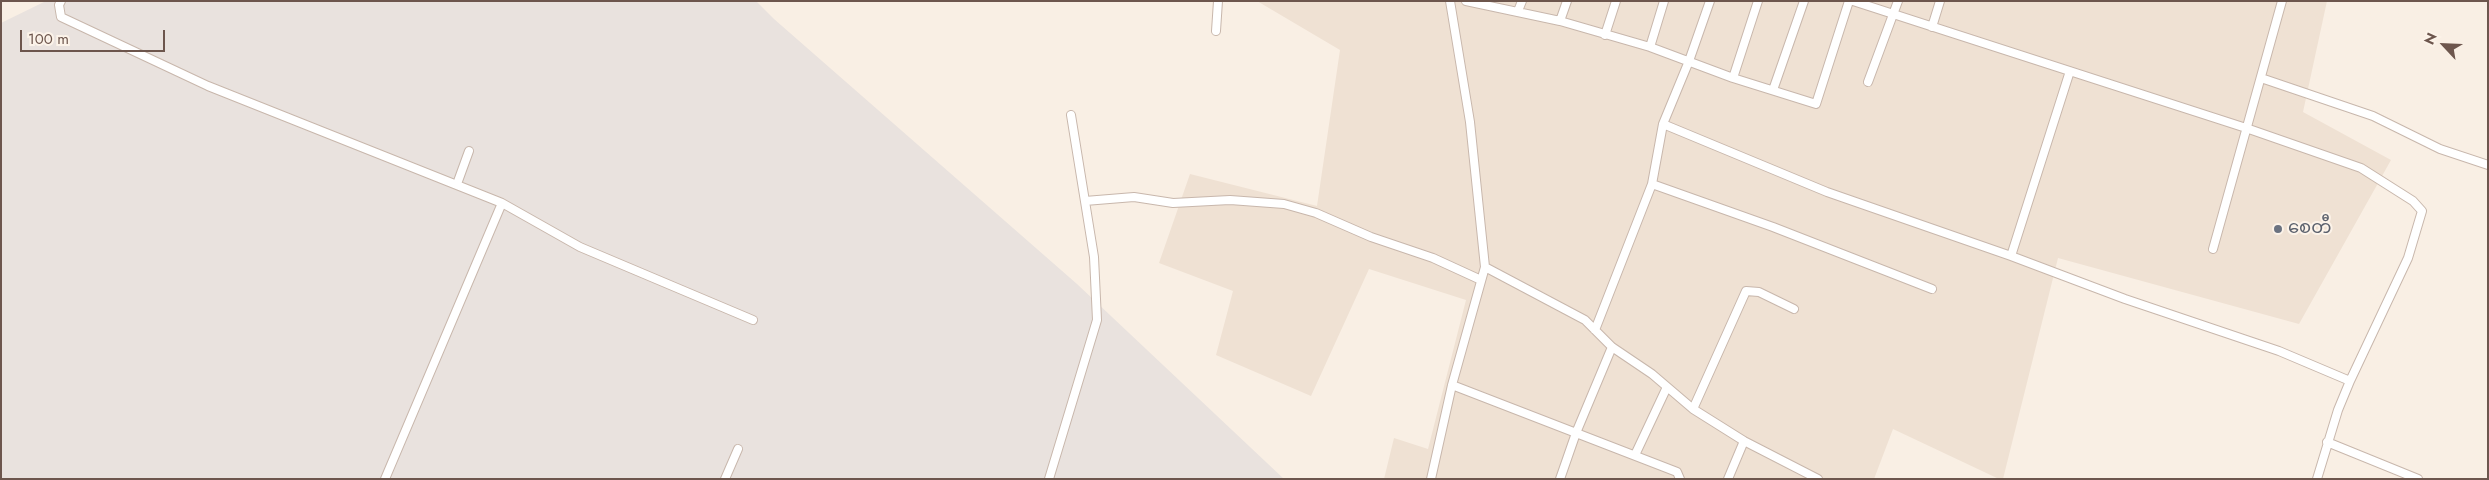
<!DOCTYPE html>
<html>
<head>
<meta charset="utf-8">
<style>
  body { margin:0 }
  #map { position:relative; width:2489px; height:480px; overflow:hidden; background:#f9efe4; font-family:Jost,sans-serif }
  canvas { display:block }
  .frame { position:absolute; inset:0; border:2px solid #6d564d; pointer-events:none }
  .north { position:absolute; left:2419px; top:20px; width:50px; height:50px; -webkit-text-stroke:4px #fcf3e9; paint-order:stroke; rotate:295deg; font-size:14px; font-weight:700; line-height:20px; text-align:center; color:#6d564d }
  .north::after { content:''; display:block; margin:auto; width:18px; height:22px; background:#6d564d; clip-path:polygon(50% 0,100% 100%,50% 72%,0 100%) }
  .scale { position:absolute; left:20px; top:30px; width:145px; height:22px; box-sizing:border-box; border:2px solid #6d564d; border-top:0; padding-left:6px; font-size:15px; line-height:18px; white-space:nowrap; color:#6d564d; -webkit-text-stroke:4px #fcf3e9; paint-order:stroke }
</style>
</head>
<body>
<div id="map">
<canvas width="2489" height="480"></canvas>
<div class="frame"></div>
<div class="north">N</div>
<div class="scale">100 m</div>
</div>
<script>
const c = document.querySelector('canvas').getContext('2d');
c.lineJoin = 'round';
function fill(path, color) {
  c.fillStyle = color;
  c.fill(path, 'evenodd');
}
function trace(path, color, width, dash) {
  c.strokeStyle = color;
  c.lineWidth = width;
  c.lineCap = dash ? 'butt' : 'round';
  c.setLineDash(dash || []);
  c.stroke(path);
}
function label(font, color, halo, rows, align = 'center') {
  c.font = font + ' Jost,"Noto Sans Myanmar",sans-serif';
  c.lineWidth = 4;
  c.setLineDash([]);
  c.textBaseline = 'middle';
  c.strokeStyle = halo;
  c.fillStyle = color;
  for (const [text, x, y, turn = 0] of rows) {
    c.save();
    c.translate(x, y);
    c.rotate((+turn || 0) * Math.PI / 180);
    c.textAlign = isNaN(turn) ? turn : align;
    if (halo) c.strokeText(text, 0, 0);
    c.fillText(text, 0, 0);
    c.restore();
  }
}
const residential = new Path2D(`
  M1257,1H2327L2303,112L2391,160L2299,324L2058,258L2003,479H1999L1893,429L1874,479H1384L1394,438L1428,449L1466,300L1369,269L1311,396L1216,355L1233,291L1159,263L1190,174L1317,206L1340,50Z`);
const industrial = new Path2D(`
  M46,1H756L774,19L1077,284L1284,479H1V23Z`);
const minor = new Path2D(`
  M61,1L59,5L61,17L208,86L502,203L580,247L753,320
  M1466,1L1560,21L1650,47L1733,78L1816,104L1849,1
  M1853,1L2246,128L2361,168L2413,201L2422,211L2408,258L2350,381
  M1518,11L1522,1
  M1560,21L1567,1
  M1932,27L1940,1
  M1216,31L1218,1
  M1605,35L1616,1
  M1650,47L1664,1
  M1733,78L1758,1
  M2261,78L2373,116L2440,149L2488,165
  M1868,82L1898,1
  M1773,90L1804,1
  M1663,124L1827,192L2011,256L2125,299L2279,351L2350,381L2338,410L2317,479
  M457,184L469,151
  M1652,184L1773,227L1932,289
  M1085,201L1134,197L1173,203L1230,200L1284,204L1316,213L1371,237L1433,258L1481,280
  M2213,249L2282,1
  M2011,256L2070,71
  M1485,267L1585,320L1612,347L1652,374L1693,409L1744,441L1818,479
  M1595,330L1652,184L1663,124L1689,61L1710,1
  M1452,385L1677,472L1680,479
  M1693,409L1746,291L1759,292L1794,309
  M2327,442L2418,479
  M1635,455L1667,387
  M385,479L502,203
  M725,479L738,449
  M1049,479L1097,320L1094,257L1071,115
  M1431,479L1452,385L1485,267L1470,122L1450,1
  M1560,479L1576,433L1612,347
  M1728,479L1744,441`);
const markers = [
  [2278,229,5,"#6b7280"]
];
const worshipNames = [
  ["စေတီ",2288,229]
];
fill(residential, '#efe1d3');
fill(industrial, '#e9e2de');
trace(minor, '#c8b7ac', 10);
trace(minor, '#fff', 8);
for (const [x, y, r, color] of markers) {
  const dot = new Path2D();
  dot.arc(x, y, r, 0, 2 * Math.PI);
  c.fillStyle = color;
  c.fill(dot);
  trace(dot, '#fcf3e9', 2);
}
label('18px', '#5b616d', '#fcf3e9', worshipNames, 'left');
</script>
</body>
</html>
